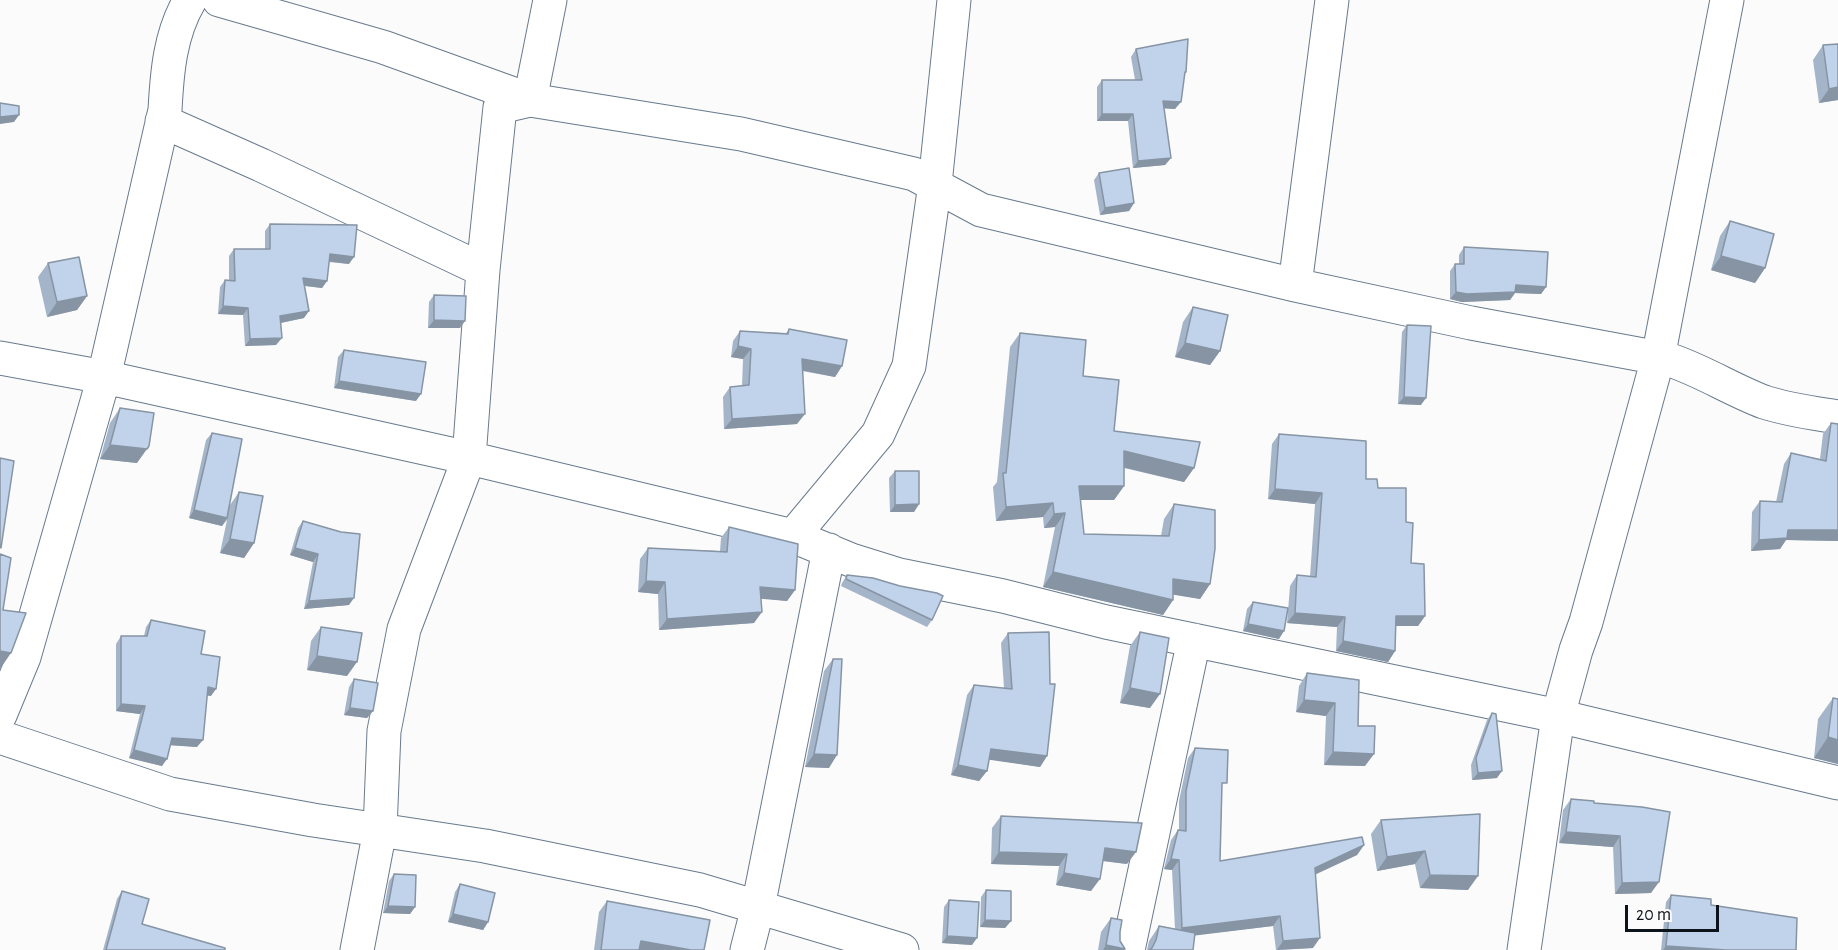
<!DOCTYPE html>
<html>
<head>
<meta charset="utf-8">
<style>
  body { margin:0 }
  #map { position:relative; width:1838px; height:950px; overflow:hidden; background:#fbfbfb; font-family:"Alegreya Sans",sans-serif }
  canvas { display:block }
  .scale { position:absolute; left:1625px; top:905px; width:94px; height:27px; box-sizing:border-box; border:3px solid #0d131b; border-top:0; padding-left:8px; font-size:18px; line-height:21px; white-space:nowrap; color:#0d131b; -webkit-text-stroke:4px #fbfbfb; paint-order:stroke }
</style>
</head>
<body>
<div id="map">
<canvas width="1838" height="950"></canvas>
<div class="scale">20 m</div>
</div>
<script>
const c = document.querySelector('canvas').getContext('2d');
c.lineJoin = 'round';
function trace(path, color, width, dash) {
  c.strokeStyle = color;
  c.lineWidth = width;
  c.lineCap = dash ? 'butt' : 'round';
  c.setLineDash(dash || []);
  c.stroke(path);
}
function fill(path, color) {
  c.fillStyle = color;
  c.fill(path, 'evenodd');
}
const minor = new Path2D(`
  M219,0L383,47L530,100L741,134L914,174L981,210L1295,285L1471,323L1670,360C1703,371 1732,390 1764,402C1788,410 1813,413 1838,417
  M162,121L261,165L483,270
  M1295,285L1332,0
  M0,358L104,377L469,458L793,536L851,560L899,575L1003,596L1106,622L1558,716L1838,783
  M793,536L878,434L909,366L935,184L954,0
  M0,715L24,657L104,377L165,110C167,72 170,34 190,0
  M0,737L170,794L313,820L485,846L700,890L902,950
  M357,950L380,830L384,731L404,629L469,458L483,270L500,107L530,100L550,0
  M747,950L758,907L829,550
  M1128,950L1194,640
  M1524,950L1558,716L1576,650L1586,622L1658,358L1727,0`);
const wall = new Path2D(`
  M1838,44V100L1819,103L1813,60L1823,45Z
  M1136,49L1186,72L1184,75L1182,91L1175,109L1164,108L1171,158L1165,165L1133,168L1128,121H1097V87L1102,80H1135L1131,57Z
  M1099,173L1134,203L1129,211L1100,215L1094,180Z
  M1730,221L1765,268L1755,283L1711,270L1720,236Z
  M270,224L349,264L329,262L327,281L322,288L305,286L304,318L281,323L276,345L245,346L243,315L218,314L220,287L225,280H229V256L234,249H265V231Z
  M1464,247L1546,287L1541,294L1515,293L1510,300L1462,302L1450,299V271L1455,264H1459V255Z
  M48,263L87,296L77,310L47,317L38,277Z
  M434,295L460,328H428L429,302Z
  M1193,307L1220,351L1210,365L1175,357L1183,322Z
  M1407,325L1421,405L1398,404L1402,332Z
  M789,329L842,366L835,377L802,371L797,424L724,429L723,397L730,387L742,386L743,359L731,357L733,341L740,331L786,333Z
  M1020,333L1083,376L1114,431L1194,468L1184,482L1124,468V486L1114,500H1080L1084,534L1161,536L1164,519L1174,504L1210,584L1200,599L1173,594V600L1163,615L1043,587L1055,527L1044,528L1043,517L996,521L993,487L997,482L1010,347Z
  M344,350L416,401L334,388L338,357Z
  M120,408L137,463L100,459L110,423Z
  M1831,423L1838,424V541L1786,540L1780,549L1751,551L1752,512L1760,501L1776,502L1784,464L1791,453L1820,459L1823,434Z
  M212,433L230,505L239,492L254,543L244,558L220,553L227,520L222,526L189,518L206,440Z
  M1279,434L1366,479L1378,488L1406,522L1411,563L1425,616L1418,626H1396L1395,651L1388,662L1336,651L1337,627L1287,623L1290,586L1297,575L1310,577L1315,504L1268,499L1272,444Z
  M895,471L919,504L914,512H890L889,478Z
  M303,521L349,605L304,609L313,562L290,555L298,528Z
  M729,527L795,590L787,601L761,598L754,623L659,630L658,594L638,592L640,559L648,548L720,551L721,538Z
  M847,575L900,586L932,620L927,627L841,586L842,583Z
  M1253,602L1279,639L1243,631L1247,609Z
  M151,620L201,654L211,696L207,695L197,747L170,745L162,766L129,758L140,714L116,711V644L121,636H144L146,627Z
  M321,627L347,676L307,670L311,641Z
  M1140,632L1150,708L1120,703L1130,646Z
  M1008,633L1050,684L1047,756L1040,767L989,759L987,771L979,781L951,775L967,695L974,685L1004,688L1001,643Z
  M833,659L829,768L805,767L824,671Z
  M1307,673L1358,726L1365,766L1324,765L1326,716L1296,712L1299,686Z
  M354,679L373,711L367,718L344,715L349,687Z
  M1833,698L1838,699V764L1814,758L1818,719Z
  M1492,713L1497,778L1472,780L1471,765L1487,720Z
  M1195,748L1222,789L1220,861L1364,845L1357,855L1315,874L1313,948L1276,950L1273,926L1195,935L1193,950H1147L1149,941L1159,926L1175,929L1172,870L1164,869L1171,840L1178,830H1179V801L1188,758Z
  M1571,799L1594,803L1670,812L1651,893L1615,894L1613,847L1559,843L1563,810Z
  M1480,814L1468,890L1420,888L1415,864L1377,871L1371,834L1381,820Z
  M1001,816L1127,864L1102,861L1091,891L1056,885L1059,866L991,864L992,828Z
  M394,874L415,907L410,914L383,913L389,881Z
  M460,884L488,922L483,930L448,922L455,892Z
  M986,890L1011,921L1005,928L980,927L981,897Z
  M122,891L142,924L225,950H103L117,899Z
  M1671,895L1711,905L1796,950H1661L1666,902Z
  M949,900L972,945L942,943L944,907Z
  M607,901L704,950H594L599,912Z
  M1111,918L1120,932V941L1125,949L1124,950H1098L1101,932Z`);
const shadedWall = new Path2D(`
  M1838,87V100L1819,103L1829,89Z
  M1163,101L1181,102L1175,109L1158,108Z
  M1102,114H1133L1128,121H1097Z
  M19,115L14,122L0,124V117Z
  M1171,158L1165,165L1133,168L1138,161Z
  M1134,203L1129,211L1100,215L1105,208Z
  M330,254L354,257L349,264L325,261Z
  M1721,256L1765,268L1755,283L1711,270Z
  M303,278L327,281L322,288L298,285Z
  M1516,285L1546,287L1541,294L1515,293L1510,300L1462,302L1450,299L1456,292Z
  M87,296L77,310L47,317L57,302Z
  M223,306L248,308L243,315L218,314Z
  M309,311L304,318L275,324L280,316Z
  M434,320L465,321L460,328H428Z
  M282,338L276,345L245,346L250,339Z
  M1185,343L1220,351L1210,365L1175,357Z
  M738,346L751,349L743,359L731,357Z
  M802,359L842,366L835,377L795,369Z
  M339,381L421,394L416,401L334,388Z
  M1404,397L1426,398L1421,405L1398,404Z
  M805,414L797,424L724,429L732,419Z
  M110,445L147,449L137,463L100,459Z
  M1124,451L1194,468L1184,482L1114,465Z
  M1079,486H1124L1114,500H1069Z
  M1275,489L1322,493L1315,504L1268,499Z
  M1053,503L1043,517L996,521L1006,507Z
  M919,504L914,512H890L895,505Z
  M194,510L227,518L222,526L189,518Z
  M1065,513L1055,527L1044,528L1054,514Z
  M1788,530H1838V541L1786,540L1780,549L1751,551L1759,540Z
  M230,539L254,543L244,558L220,553Z
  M295,548L318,554L313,562L290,555Z
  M1053,572L1173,600L1163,615L1043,587Z
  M1173,579L1210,584L1200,599L1163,593Z
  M646,581L665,582L658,594L638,592Z
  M760,587L795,590L787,601L752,598Z
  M354,598L349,605L304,609L309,601Z
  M762,612L754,623L659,630L667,619Z
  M1295,613L1345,617L1337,627L1287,623Z
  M1396,616H1425L1418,626H1389Z
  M1248,624L1284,631L1279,639L1243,631Z
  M1343,641L1395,651L1388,662L1336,651Z
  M0,651L11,653L0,669Z
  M317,656L357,662L347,676L307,670Z
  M208,687L216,689L211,696L203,695Z
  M1130,688L1160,694L1150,708L1120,703Z
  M1304,700L1335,703L1326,716L1296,712Z
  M121,704L145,706L140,714L116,711Z
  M350,708L373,711L367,718L344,715Z
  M1828,737L1838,740V764L1814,758Z
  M172,738L203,740L197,747L167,745Z
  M991,749L1047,756L1040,767L984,759Z
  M134,750L167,759L162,766L129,758Z
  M1333,752L1374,754L1365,766L1324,765Z
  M814,754L837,755L829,768L805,767Z
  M958,765L987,771L979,781L951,775Z
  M1502,771L1497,778L1472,780L1478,773Z
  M1566,832L1620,836L1613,847L1559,843Z
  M1364,845L1357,855L1308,878L1315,868Z
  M1105,848L1136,852L1127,864L1096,860Z
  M1425,851L1415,864L1377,871L1387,857Z
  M999,852L1067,854L1059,866L991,864Z
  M1171,859L1179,860L1172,870L1164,869Z
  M1064,873L1100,879L1091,891L1056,885Z
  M1430,875L1478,876L1468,890L1420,888Z
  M1659,882L1651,893L1615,894L1622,883Z
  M388,906L415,907L410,914L383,913Z
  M453,914L488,922L483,930L448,922Z
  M1280,916L1273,926L1175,938L1182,928Z
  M985,920L1011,921L1005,928L980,927Z
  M947,936L977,938L972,945L942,943Z
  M1320,938L1313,948L1277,950L1283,941Z
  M641,941L691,950H634Z
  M1106,945L1125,949L1124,950H1103Z
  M1666,946L1726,950H1663Z`);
const building = new Path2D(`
  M1188,39L1186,72H1185L1181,102L1163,101L1171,158L1138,161L1133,114H1102V80H1142L1136,49Z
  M1838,44V87L1829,89L1823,45Z
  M0,103L19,106V115L0,117Z
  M1129,168L1134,203L1105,208L1099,173Z
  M1730,221L1774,234L1765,268L1721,256Z
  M270,224L357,225L354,257L330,254L327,281L303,278L309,311L280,316L282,338L250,339L248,308L223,306L225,280L235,281L234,249H270Z
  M1464,247L1548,252L1546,287L1516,285L1515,292L1467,294L1456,292L1455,264H1464Z
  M79,257L87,296L57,302L48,263Z
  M434,295L466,296L465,321L434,320Z
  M1193,307L1228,315L1220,351L1185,343Z
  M1407,325L1431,326L1426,398L1404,397Z
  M789,329L847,340L842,366L802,359L805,414L732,419L730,387L749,385L751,349L738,346L740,331L788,334Z
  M1020,333L1086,340L1083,376L1119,380L1114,431L1200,442L1194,468L1124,451V486H1079L1084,534L1169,536L1174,504L1215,510V549L1210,584L1173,579V600L1053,572L1065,513L1054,514L1053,503L1006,507L1003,473H1006Z
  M344,350L426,362L421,394L339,381Z
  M120,408L154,413L149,446L147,449L110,445Z
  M1831,423L1838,424V530H1788L1787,538L1759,540L1760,501L1782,502L1791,453L1826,461Z
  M212,433L242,439L227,518L194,510Z
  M1279,434L1366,441V479H1377L1378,488H1406V522L1413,523L1411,563L1424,564L1425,616H1396L1395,651L1343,641L1345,617L1295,613L1297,575L1316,577L1322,493L1275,489Z
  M0,458L14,461L1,548L0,547Z
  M895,471H919V504L895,505Z
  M239,492L263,496L254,543L230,539Z
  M303,521L341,532L360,534L354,598L309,601L318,554L295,548Z
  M729,527L798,544L795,590L760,587L762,612L667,619L665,582L646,581L648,548L727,552Z
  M0,554L11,558L3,610L26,613L11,653L0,651Z
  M847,575L873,578L900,586L937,593L943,596L932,620L846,579Z
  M1253,602L1288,608L1284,631L1248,624Z
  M151,620L205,631L201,654L220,657L216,689L208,687L203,740L172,738L167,759L134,750L145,706L121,704V636H147Z
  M321,627L362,633L357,662L317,656Z
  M1049,632L1050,684H1055L1047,756L991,749L987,771L958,765L974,685L1012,689L1008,633Z
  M1140,632L1169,638L1160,694L1130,688Z
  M833,659H842L837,755L814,754Z
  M1307,673L1359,680L1358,726H1375L1374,754L1333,752L1335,703L1304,700Z
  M354,679L378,683L373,711L350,708Z
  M1833,698L1838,699V740L1828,737Z
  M1492,713L1496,714L1502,771L1478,773L1476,758Z
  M1195,748L1228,750L1227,783H1222L1220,861L1362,837L1364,845L1315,868L1320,938L1283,941L1280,916L1182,928L1179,860L1171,859L1178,830L1186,831V791Z
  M1571,799L1594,801V803L1642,807L1670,812L1659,882L1622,883L1620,836L1566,832Z
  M1480,814L1478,876L1430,875L1425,851L1387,857L1381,820Z
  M1001,816L1142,823L1136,852L1105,848L1100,879L1064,873L1067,854L999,852Z
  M394,874L416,875L415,907L388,906Z
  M460,884L495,893L488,922L453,914Z
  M986,890L1011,891V921L985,920Z
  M122,891L149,899L142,924L225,948V950H106Z
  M1671,895L1711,899V905L1797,918L1796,950H1726L1666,946Z
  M949,900L979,902L977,938L947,936Z
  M607,901L710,920L704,950H691L641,941L639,950H601Z
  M1111,918L1122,920L1120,932V941L1125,949L1106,945Z
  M1159,926L1195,933L1193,950H1149L1152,948L1156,940Z`);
trace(minor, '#697a8e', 35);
trace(minor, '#fff', 33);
fill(wall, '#a5b5c9');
fill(shadedWall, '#8694a4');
fill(building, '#c0d3ea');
trace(building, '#8694a4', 1.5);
</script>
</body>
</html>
